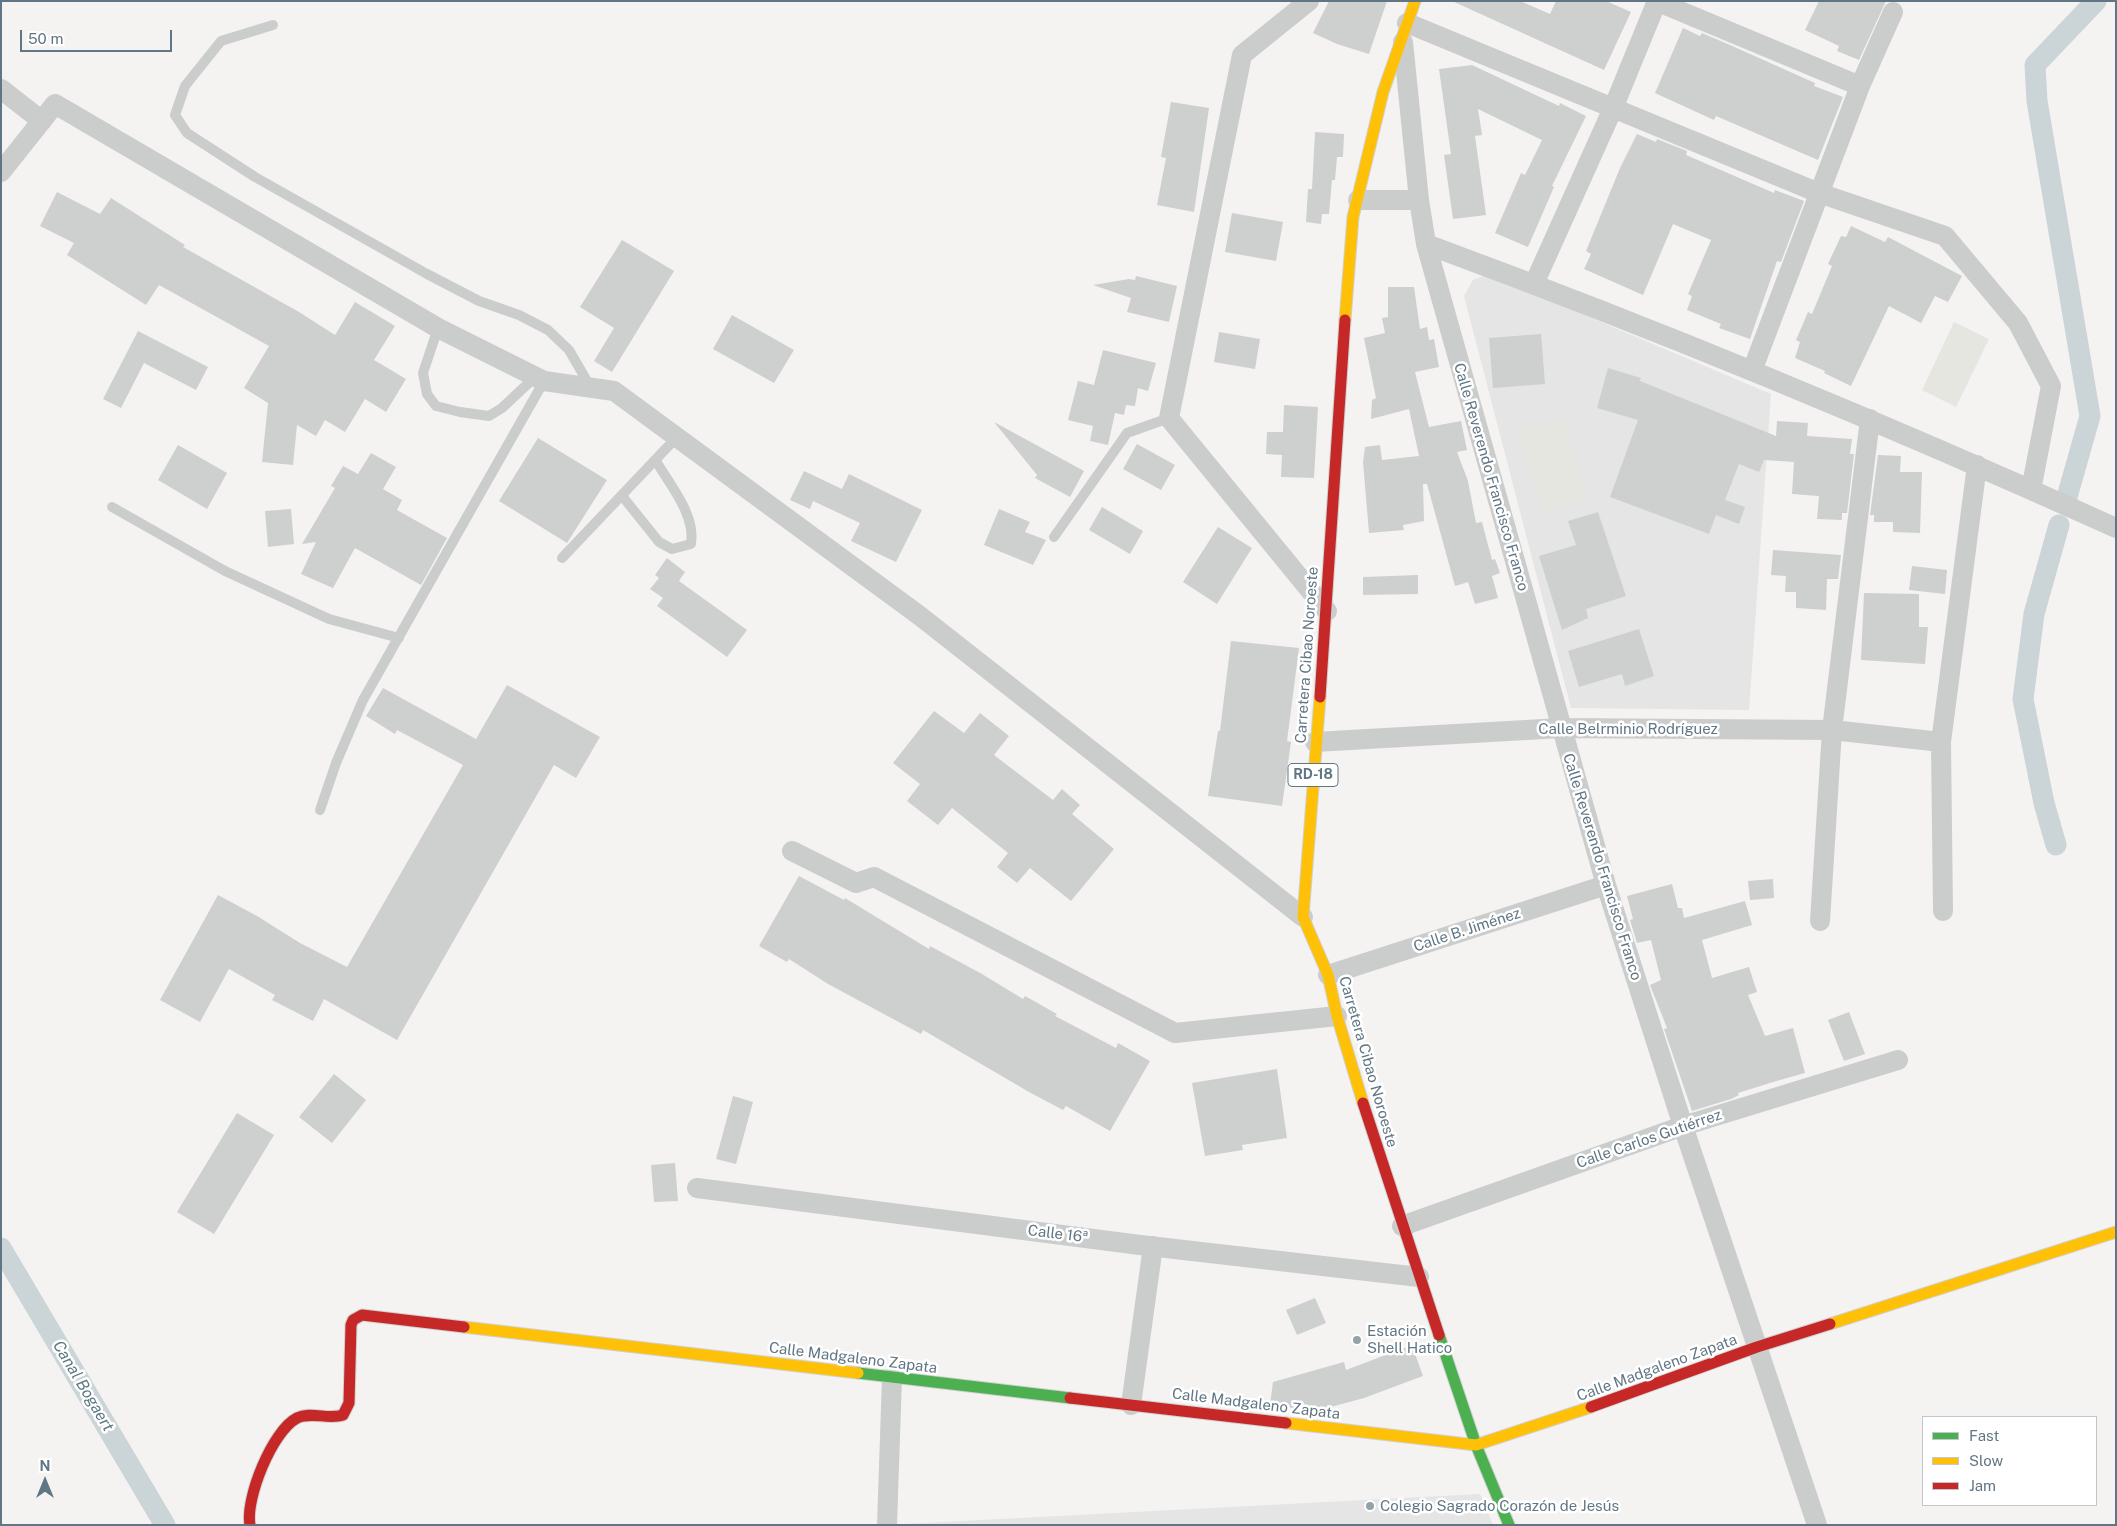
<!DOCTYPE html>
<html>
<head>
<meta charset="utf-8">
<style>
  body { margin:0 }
  #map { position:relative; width:2117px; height:1526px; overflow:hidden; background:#f4f3f1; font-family:"Public Sans",sans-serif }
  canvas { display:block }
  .frame { position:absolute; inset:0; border:2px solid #617684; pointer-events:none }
  .legend { position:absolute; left:1922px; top:1416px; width:175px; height:90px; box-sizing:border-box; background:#fff; border:1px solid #c0c8ce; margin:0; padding:6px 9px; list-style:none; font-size:15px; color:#617684 }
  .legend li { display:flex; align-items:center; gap:10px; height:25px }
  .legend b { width:25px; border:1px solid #c0c8ce }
  .north { position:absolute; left:20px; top:1456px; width:50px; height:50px; -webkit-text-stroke:4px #fff; paint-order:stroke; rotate:0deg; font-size:14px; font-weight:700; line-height:20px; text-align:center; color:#617684 }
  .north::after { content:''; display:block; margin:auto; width:18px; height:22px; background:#617684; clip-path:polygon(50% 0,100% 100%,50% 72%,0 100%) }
  .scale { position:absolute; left:20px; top:30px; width:152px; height:22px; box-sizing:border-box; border:2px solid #617684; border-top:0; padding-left:6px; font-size:15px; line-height:18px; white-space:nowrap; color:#617684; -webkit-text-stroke:4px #fff; paint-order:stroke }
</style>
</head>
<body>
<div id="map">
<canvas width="2117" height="1526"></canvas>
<div class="frame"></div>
<ul class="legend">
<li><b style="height:6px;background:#4caf50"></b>Fast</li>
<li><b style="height:6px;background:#ffc107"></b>Slow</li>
<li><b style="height:6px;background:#c62828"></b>Jam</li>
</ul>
<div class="north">N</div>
<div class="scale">50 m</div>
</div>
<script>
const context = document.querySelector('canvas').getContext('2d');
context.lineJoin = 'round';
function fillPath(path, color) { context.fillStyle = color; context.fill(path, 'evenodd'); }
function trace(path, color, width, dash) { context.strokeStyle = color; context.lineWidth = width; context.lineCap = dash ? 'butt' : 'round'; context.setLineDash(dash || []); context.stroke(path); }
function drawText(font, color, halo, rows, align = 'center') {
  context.font = font + ' "Public Sans",sans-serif'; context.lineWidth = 5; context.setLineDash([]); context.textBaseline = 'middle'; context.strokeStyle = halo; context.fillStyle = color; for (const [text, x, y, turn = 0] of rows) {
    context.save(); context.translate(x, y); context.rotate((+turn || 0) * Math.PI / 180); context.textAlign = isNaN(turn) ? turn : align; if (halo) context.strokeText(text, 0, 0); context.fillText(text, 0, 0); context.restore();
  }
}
fillPath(new Path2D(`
  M1488 274 1771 394 1749 710 1571 708 1464 296 1473 280Z
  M1480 1494 1493 1525 905 1524Z`), '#e4e5e4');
fillPath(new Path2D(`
  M1954 322 1989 339 1956 407 1922 390Z
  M1563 419 1586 501 1542 513 1519 431Z`), '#e4e6df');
trace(new Path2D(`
  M2067 497 2090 416 2037 101 2035 65 2096 1
  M2056 845 2044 803 2023 699 2034 614 2059 525
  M1 1248 165 1525`), '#cbd4d7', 21);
fillPath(new Path2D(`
  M1329 1H1387L1369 54 1337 44 1313 33Z
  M1452 1H1520L1550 14 1556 1H1606L1631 12 1604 70Z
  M1819 1H1886L1859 60 1837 51 1839 46 1805 30Z
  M1683 28 1700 36 1702 33 1730 45 1815 83 1814 86 1843 97 1818 160 1716 116 1714 120 1655 93Z
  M1472 65 1559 106 1560 103 1586 116 1552 186 1554 187 1528 247 1495 233 1521 173 1525 175 1542 140 1478 109 1482 135 1475 136 1486 215 1453 219 1444 155 1451 154 1439 69Z
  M1171 102 1209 108 1194 212 1157 205 1166 158 1161 157Z
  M1315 132 1344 134 1343 157H1337L1335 180H1332L1329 214H1322L1321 224 1306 222 1308 189H1312Z
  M1637 134 1656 142 1657 139 1687 151 1686 155 1774 193 1775 190 1804 201 1781 262 1777 261 1750 339 1719 328 1721 324 1687 310 1692 296 1688 294 1711 240 1673 224 1643 295 1584 269 1591 254 1586 251 1620 168Z
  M57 192 100 214 111 198 185 245 183 247 299 312 335 335 355 302 395 326 374 360 406 379 386 412 365 399 345 432 325 420 316 436 297 425 293 465 262 462 268 403 244 388 269 346 159 285 146 305 67 255 74 243 40 226Z
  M1232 213 1283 222 1276 261 1225 252Z
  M1851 226 1885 242 1888 237 1962 276 1948 302 1935 296 1921 323 1889 306 1851 386 1824 373 1825 371 1795 358 1800 342 1796 340 1808 312 1812 314 1832 266 1828 264 1841 236 1846 237Z
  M622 240 674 271 612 372 594 361 614 328 580 307Z
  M1136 276 1177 286 1169 322 1127 312 1131 298 1093 285 1129 279 1135 280Z
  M1388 287H1414L1420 329 1427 327 1429 340 1434 339 1439 367 1415 372 1429 427 1461 421 1467 450 1457 452 1468 481 1476 523 1482 522 1492 560 1495 559 1500 573 1492 576 1498 598 1475 604 1468 582 1455 586 1427 484H1423L1424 521 1403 525 1404 530 1369 533 1363 462 1365 447 1380 445 1382 460 1419 456 1409 409 1371 419 1372 400 1376 398 1364 338 1385 333 1382 318 1388 317Z
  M732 315 794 350 774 383 713 349Z
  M138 331 208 367 196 390 144 363 121 408 103 399Z
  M1219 332 1260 339 1255 369 1214 362Z
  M1541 334 1545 384 1493 388 1489 338Z
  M1103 350 1156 363 1148 391 1138 388 1135 406 1126 405 1124 415 1115 413 1108 445 1090 441 1093 426 1068 420 1078 381 1094 385Z
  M1608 368 1641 378 1640 381 1776 436 1777 421 1808 423 1807 436 1852 439 1850 454H1854L1847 513H1842V520L1817 519 1819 496 1792 494 1794 462 1764 460 1759 472 1739 464 1725 500 1745 507 1739 524 1716 515 1709 534 1610 497 1638 420 1597 408Z
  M1284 405 1318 407 1314 478 1281 477 1282 455 1266 454 1267 432H1283Z
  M994 422 1084 471 1070 497 1035 478 1037 475Z
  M538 438 607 480 567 543 499 501Z
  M1137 444 1175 465 1161 490 1123 469Z
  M178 445 227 473 207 509 158 480Z
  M371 453 396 467 383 489 402 500 397 510 447 538 421 585 355 548 333 588 301 574 316 542 302 544 335 488 331 486 343 466 358 474Z
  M1878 455 1901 456 1900 472H1922L1920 533 1893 532V522H1874V515H1870Z
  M804 471 842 489 849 474 922 510 896 562 851 541 860 523 813 501 810 509 790 500Z
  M1102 507 1143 531 1130 554 1089 530Z
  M291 509 294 544 268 547 265 511Z
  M999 509 1030 522 1025 532 1046 540 1033 565 984 545Z
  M1598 512 1626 596 1586 609 1588 618 1562 630 1539 556 1576 545 1568 521Z
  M1218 527 1252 548 1217 604 1183 582Z
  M1773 550 1841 555 1838 579H1827L1826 610 1796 608V592H1785L1786 576 1771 575Z
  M667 558 685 572 679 581 747 630 727 657 657 606 663 598 650 589 659 578 655 575Z
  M1912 566 1947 570 1945 594 1909 590Z
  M1418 575V594L1363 595V577Z
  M1864 593 1919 594V627H1928L1925 664 1861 660Z
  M1639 629 1654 676 1625 686 1622 674 1579 687 1568 651Z
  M1231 641 1299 648 1287 741 1291 742 1282 806 1208 796 1218 731H1220Z
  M507 685 600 737 576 778 554 765 397 1040 324 999 313 1021 272 1000 275 995 229 969 200 1022 160 1000 218 895 257 916 300 943 347 967 463 765 397 730 395 734 366 716 383 688 476 739Z
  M934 711 964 733 980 713 1009 736 994 755 1053 800 1062 789 1080 805 1072 814 1114 849 1071 901 1030 868 1017 883 997 867 1008 853 952 808 938 825 907 801 920 784 893 763Z
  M799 876 844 900 845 898 929 949 930 946 982 974 1023 999 1025 996 1057 1014 1055 1016 1116 1048 1118 1043 1150 1061 1110 1131 1066 1106 1063 1110 1029 1092 923 1030 921 1034 828 984 789 959 787 962 759 946Z
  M1773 879 1774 898 1750 900 1748 881Z
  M1672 884 1678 908H1682L1684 918 1745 901 1752 925 1702 940 1712 978 1749 967 1757 992 1748 995 1765 1036 1793 1028 1805 1073 1773 1082 1738 1093 1739 1095 1731 1099 1692 1111 1664 1029 1667 1028 1650 985 1661 980 1651 940 1637 943 1630 920 1633 919 1627 896Z
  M1849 1012 1865 1054 1844 1061 1828 1020Z
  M1277 1069 1287 1138 1242 1145 1243 1150 1205 1156 1192 1083Z
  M334 1074 366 1100 332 1143 299 1117Z
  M733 1096 753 1102 736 1164 716 1159Z
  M237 1113 274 1135 214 1234 177 1212Z
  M675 1163 678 1201 654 1202 651 1165Z
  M1315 1298 1326 1323 1297 1335 1286 1310Z
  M1412 1345 1423 1376 1364 1398 1316 1411 1270 1405 1273 1382 1344 1362 1346 1370Z`), '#cecfcf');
const fast = new Path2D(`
  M1439 1335 1476 1445 1509 1525
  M858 1373 1070 1398`);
const slow = new Path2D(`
  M1345 320 1353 217 1383 92 1415 1
  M1320 697 1303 917 1328 975 1337 1016 1363 1103
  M1830 1324 2116 1232
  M464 1327 858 1373
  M1286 1423 1476 1445 1591 1407`);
const jam = new Path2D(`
  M1320 697 1345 320
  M1363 1103 1439 1335
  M1070 1398 1286 1423
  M1591 1407 1757 1347 1830 1324
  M250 1525C245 1499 272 1431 297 1418 311 1411 328 1420 343 1415L349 1403 351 1325 353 1320 362 1315 464 1327`);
trace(fast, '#d0d1d1', 13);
trace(slow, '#d0d1d1', 13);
trace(jam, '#d0d1d1', 13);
trace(new Path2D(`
  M273 25 221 41 185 86 175 115 187 133 255 177 427 274 479 301 519 315 548 330 569 350 591 388
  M438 328 423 373 427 394 436 406 460 412 489 416 502 408 535 377
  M623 497 659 542 672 549 691 544C696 515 670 485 656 461
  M112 507 225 571 329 619 399 638
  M1054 537 1127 433 1169 418
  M562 558 677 437
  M320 810 336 763 363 700 544 381`), '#cbcccc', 10);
trace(new Path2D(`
  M1309 1 1242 55 1169 418 1327 611
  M1656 1 1860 86
  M1407 23 1819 193 1945 236 2018 323 2051 386 2031 490
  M1403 42 1419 200 1426 244 1606 885 1683 1126 1817 1525
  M1 89 42 121
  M1 172 55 104 438 328 544 381 614 391 920 616 1303 917
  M1358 200H1419
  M1426 244C1659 330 1889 425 2116 528
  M1534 284 1614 106 1657 1
  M1752 371 1860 86 1893 12
  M1315 742 1561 728 1832 730 1941 742
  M792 851 856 883 874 877 1175 1033 1337 1016
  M1943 911 1941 742 1977 465
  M1820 921 1832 730 1870 419
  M1328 975 1606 885
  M697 1188 1140 1245 1419 1277
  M1402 1226 1683 1126 1898 1060
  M1131 1405 1153 1246
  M887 1525 892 1378`), '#cbcccc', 20);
trace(fast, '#4caf50', 11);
trace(slow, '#ffc107', 11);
trace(jam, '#c62828', 11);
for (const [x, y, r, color] of [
  [1357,1340,5,"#94a2aa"],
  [1370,1506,5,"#94a2aa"]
]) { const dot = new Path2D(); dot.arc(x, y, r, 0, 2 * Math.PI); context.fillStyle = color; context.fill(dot); trace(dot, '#fff', 2); }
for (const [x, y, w] of [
  [1313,775,50]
]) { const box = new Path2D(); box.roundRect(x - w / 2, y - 11.5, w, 23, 4); context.fillStyle = '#fff'; context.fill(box); trace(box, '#617684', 1); }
drawText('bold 14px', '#617684', null, [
  ["RD-18",1313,775]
]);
drawText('15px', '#617684', '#fff', [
  ["Calle Reverendo Francisco Franco",1491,477,74],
  ["Carretera Cibao Noroeste",1307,655,-86],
  ["Calle Belrminio Rodríguez",1628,729],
  ["Calle Reverendo Francisco Franco",1602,867,73],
  ["Calle B. Jiménez",1467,930,-18],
  ["Carretera Cibao Noroeste",1368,1062,74],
  ["Calle Carlos Gutiérrez",1649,1139,-19],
  ["Calle 16ª",1058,1234,7],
  ["Calle Madgaleno Zapata",853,1358,7],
  ["Calle Madgaleno Zapata",1657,1368,-20],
  ["Calle Madgaleno Zapata",1256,1404,7]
]);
drawText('15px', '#617684', '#fff', [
  ["Estación",1367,1331],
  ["Shell Hatico",1367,1348],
  ["Colegio Sagrado Corazón de Jesús",1380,1506]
], 'left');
drawText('italic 16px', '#5c7981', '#fff', [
  ["Canal Bogaert",83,1386,59]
]);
</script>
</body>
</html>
